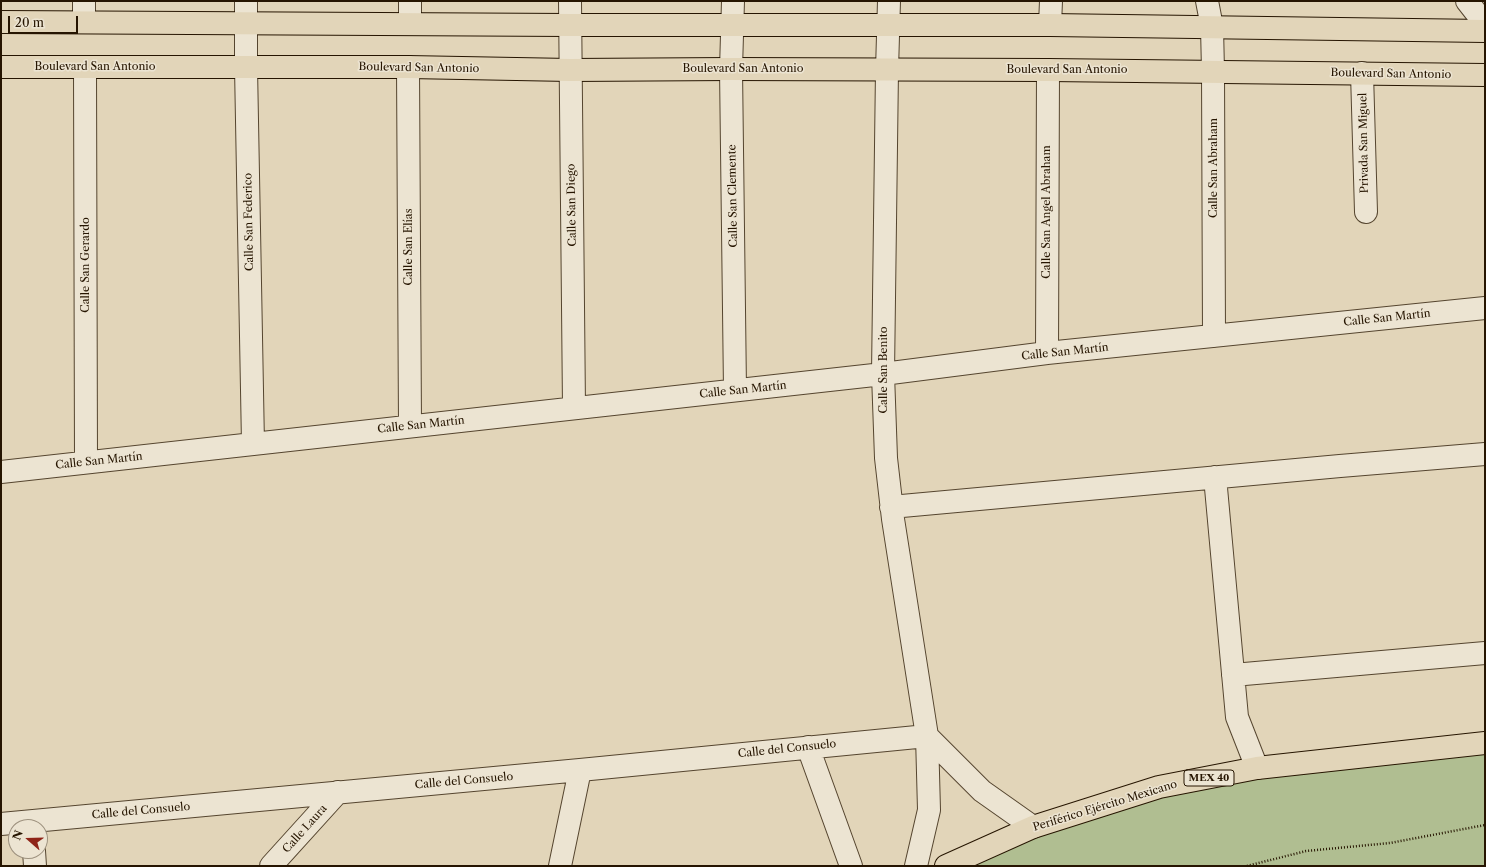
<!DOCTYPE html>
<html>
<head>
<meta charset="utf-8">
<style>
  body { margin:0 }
  #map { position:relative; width:1486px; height:867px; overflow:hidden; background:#e2d5b9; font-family:"Libre Caslon Text",serif }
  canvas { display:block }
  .frame { position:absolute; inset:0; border:2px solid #261501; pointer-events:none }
  .north { position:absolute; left:8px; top:819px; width:40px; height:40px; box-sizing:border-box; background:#ece4d2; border:1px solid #9d917e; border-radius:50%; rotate:290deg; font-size:11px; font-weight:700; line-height:16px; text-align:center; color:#261501 }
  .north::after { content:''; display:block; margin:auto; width:14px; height:18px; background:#8f2418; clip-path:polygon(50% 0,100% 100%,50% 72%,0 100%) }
  .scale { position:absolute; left:8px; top:16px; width:70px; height:18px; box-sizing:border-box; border:2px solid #261501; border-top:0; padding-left:5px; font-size:12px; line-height:14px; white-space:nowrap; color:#261501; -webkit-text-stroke:3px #ece4d2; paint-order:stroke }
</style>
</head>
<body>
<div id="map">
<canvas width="1486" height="867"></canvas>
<div class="frame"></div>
<div class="north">N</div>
<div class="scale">20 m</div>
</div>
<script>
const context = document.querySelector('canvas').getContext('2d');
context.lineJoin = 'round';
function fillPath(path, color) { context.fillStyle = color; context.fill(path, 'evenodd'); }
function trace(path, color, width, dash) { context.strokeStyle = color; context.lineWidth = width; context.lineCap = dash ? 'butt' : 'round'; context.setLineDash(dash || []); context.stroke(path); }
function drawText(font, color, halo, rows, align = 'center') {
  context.font = font + ' "Libre Caslon Text",serif'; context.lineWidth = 3; context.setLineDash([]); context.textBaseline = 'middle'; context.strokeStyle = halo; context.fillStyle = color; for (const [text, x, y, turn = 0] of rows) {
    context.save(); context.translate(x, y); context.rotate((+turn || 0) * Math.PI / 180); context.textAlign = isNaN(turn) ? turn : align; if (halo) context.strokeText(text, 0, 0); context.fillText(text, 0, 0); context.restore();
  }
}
fillPath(new Path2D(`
  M1485 751V866H965L984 856 1117 805 1282 771Z`), '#b0be91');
const minor = new Path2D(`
  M246 1V67L253 444
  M570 1 574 408
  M733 1 731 69 735 390
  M889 1 887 70 883 374 886 458 893 519 927 736 929 810 916 866
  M1207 1 1212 27 1213 71 1214 336
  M1467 1 1485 24
  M84 22V1
  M410 23V1
  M1050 25 1051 1
  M408 67 410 426
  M85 68 86 462
  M1362 73 1366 212
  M1047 353 1048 70
  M1 472 883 374 1047 353 1485 308
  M1215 477 1237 717 1257 768
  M891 507 1340 466 1485 454
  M1233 675 1485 653
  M927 736 982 791 1033 827
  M808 747 851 866
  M1 824 580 770 927 736
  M34 851 35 866
  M271 866 338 792
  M560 866 580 770`);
const major = new Path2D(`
  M1 22 570 25H1050L1485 31
  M1 67H408L570 70 731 69 1048 70 1485 75`);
const highway = new Path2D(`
  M946 866 1033 827 1159 787 1257 768 1485 743`);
trace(minor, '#55452f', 24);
trace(major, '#261501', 24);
trace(highway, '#261501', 24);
trace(new Path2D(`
  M1247 866 1306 851 1390 843 1485 825`), '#261501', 2.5, [1, 2]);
trace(minor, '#ece4d2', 22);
trace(major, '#e2d5b9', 22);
trace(highway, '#e2d5b9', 22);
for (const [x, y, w] of [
  [1209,778,50]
]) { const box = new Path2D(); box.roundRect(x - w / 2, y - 8, w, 16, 3); context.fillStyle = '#ece4d2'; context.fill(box); trace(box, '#261501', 1); }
drawText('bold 10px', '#261501', null, [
  ["MEX 40",1209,778]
]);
drawText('11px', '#261501', '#ece4d2', [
  ["Boulevard San Antonio",95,67],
  ["Boulevard San Antonio",419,68,1],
  ["Boulevard San Antonio",743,69],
  ["Boulevard San Antonio",1067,70],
  ["Boulevard San Antonio",1391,74,1],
  ["Privada San Miguel",1364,143,-91],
  ["Calle San Abraham",1214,168,-90],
  ["Calle San Clemente",733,196,-91],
  ["Calle San Diego",572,205,-91],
  ["Calle San Angel Abraham",1047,212,-90],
  ["Calle San Federico",249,222,-91],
  ["Calle San Elías",409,247,-90],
  ["Calle San Gerardo",86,265,-90],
  ["Calle San Martín",1387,318,-6],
  ["Calle San Martín",1065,352,-6],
  ["Calle San Benito",884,370,-90],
  ["Calle San Martín",743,390,-6],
  ["Calle San Martín",421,425,-6],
  ["Calle San Martín",99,461,-6],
  ["Calle del Consuelo",787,749,-6],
  ["Calle del Consuelo",464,781,-5],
  ["Periférico Ejército Mexicano",1105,806,-17],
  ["Calle del Consuelo",141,811,-5],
  ["Calle Laura",305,829,-48]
]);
</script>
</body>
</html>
